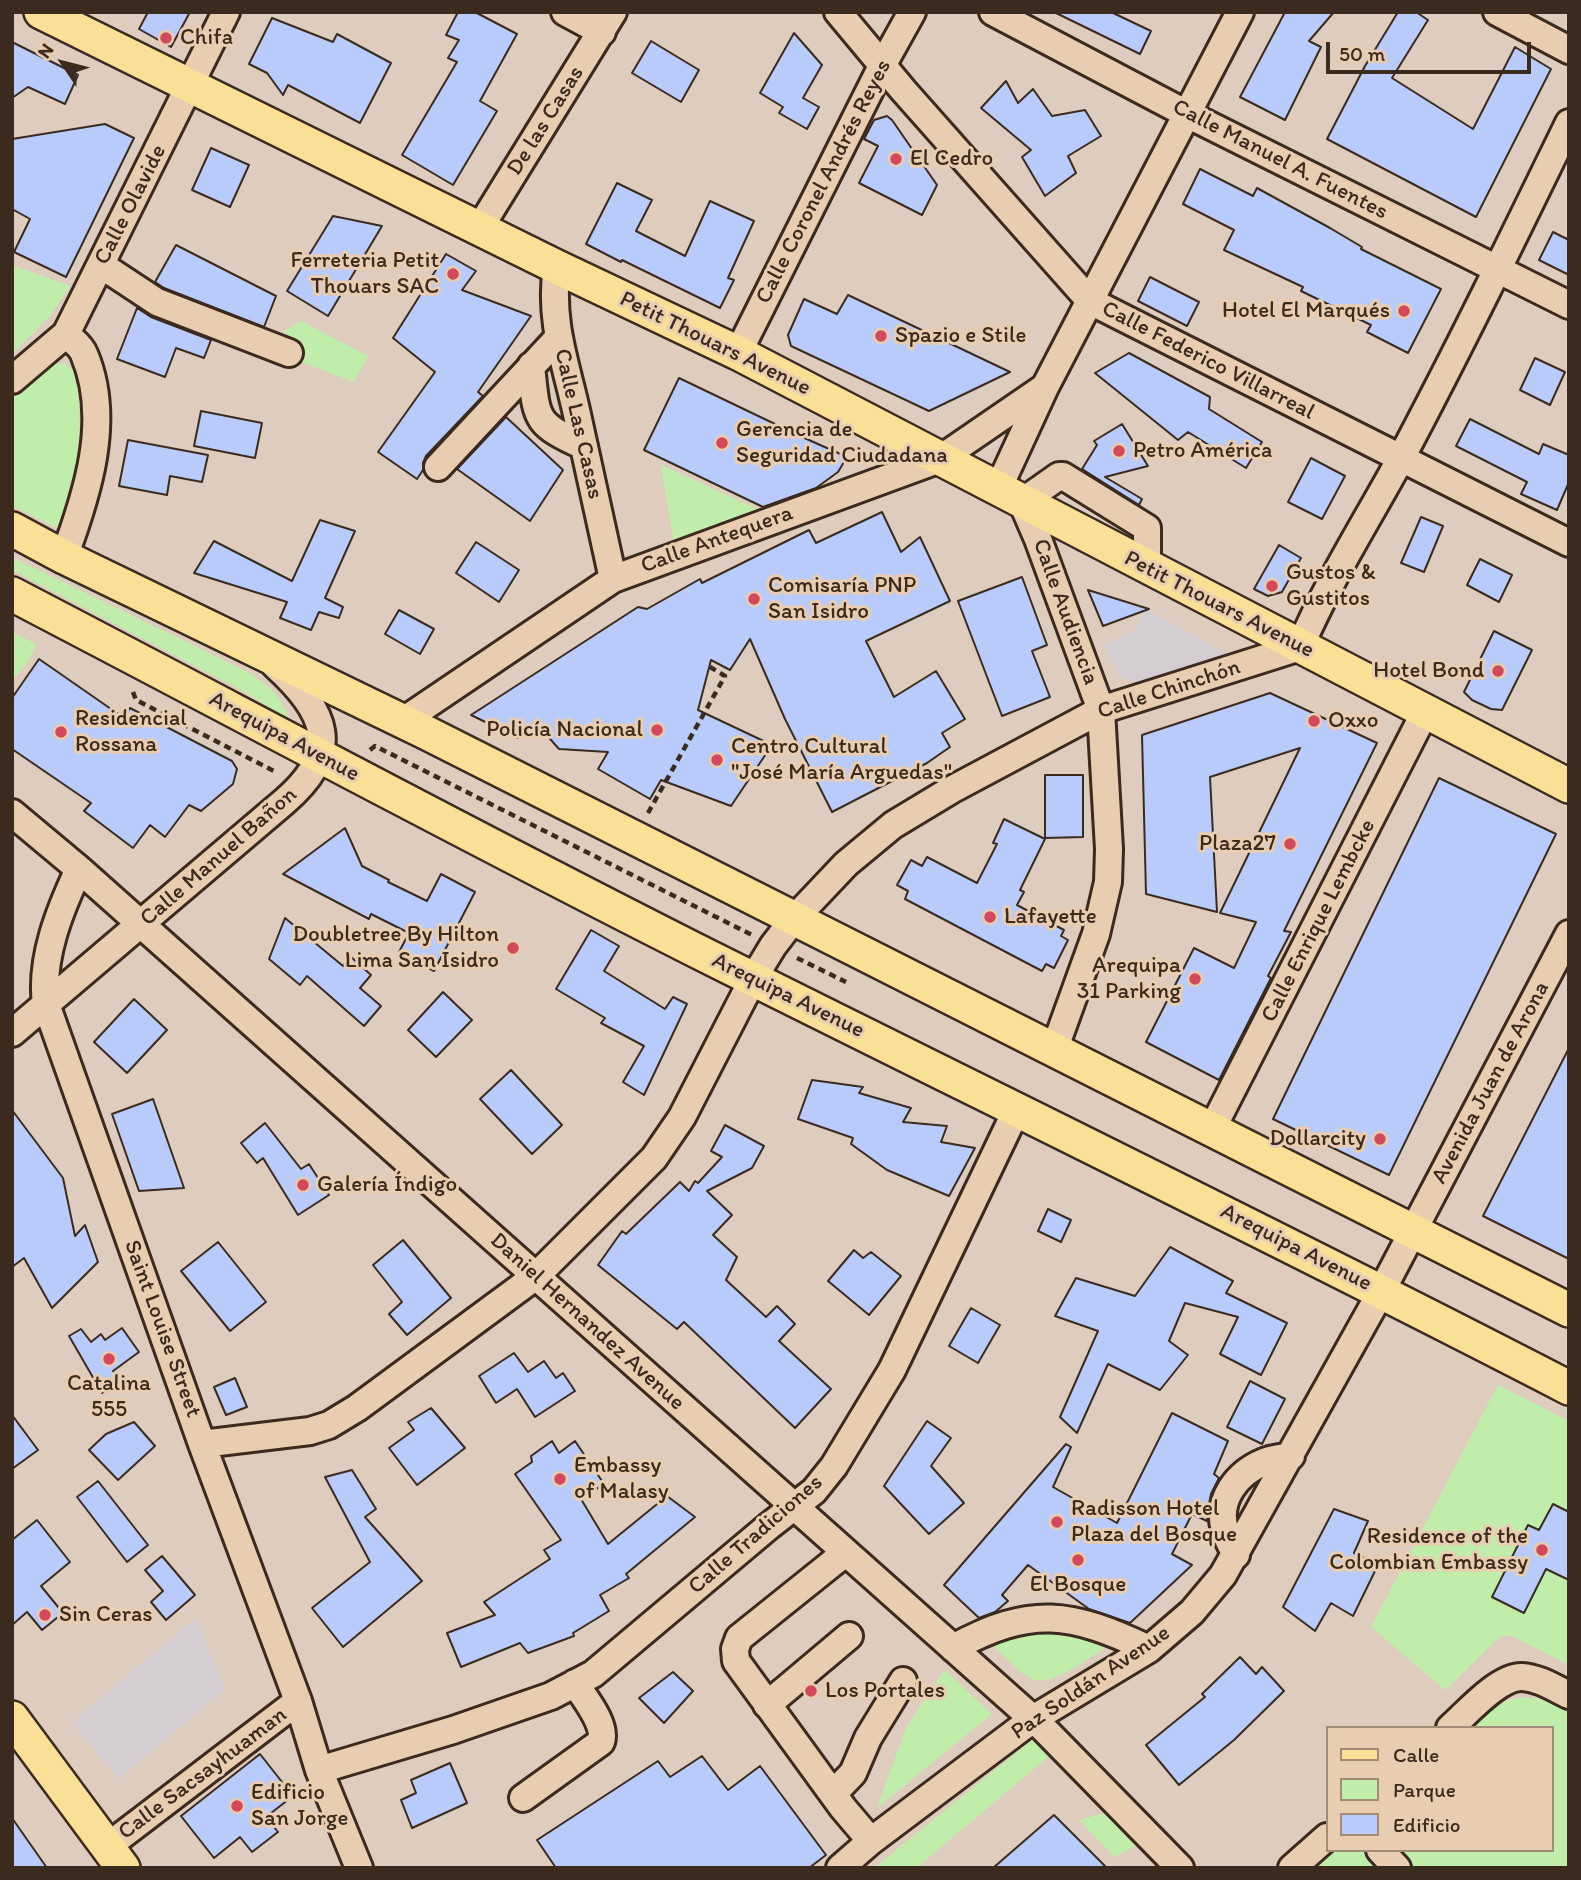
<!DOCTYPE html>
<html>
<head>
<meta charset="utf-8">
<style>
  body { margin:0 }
  #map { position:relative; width:1581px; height:1880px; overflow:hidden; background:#decdbf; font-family:Itim,sans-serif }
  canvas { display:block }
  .frame { position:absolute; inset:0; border:14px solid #3b2a1e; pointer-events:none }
  .legend { position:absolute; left:1326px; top:1726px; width:228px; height:126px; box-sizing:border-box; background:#e8cdb0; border:2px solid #a38c76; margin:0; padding:9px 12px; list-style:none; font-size:21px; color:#3b2a1e }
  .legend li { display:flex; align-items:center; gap:14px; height:35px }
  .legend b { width:35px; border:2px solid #a38c76 }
  .north { position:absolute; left:28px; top:28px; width:70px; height:70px; -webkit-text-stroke:5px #e8cdb0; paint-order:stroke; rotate:305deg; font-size:19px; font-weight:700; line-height:28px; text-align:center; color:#3b2a1e }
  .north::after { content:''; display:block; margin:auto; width:24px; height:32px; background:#3b2a1e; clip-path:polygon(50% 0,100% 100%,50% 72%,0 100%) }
  .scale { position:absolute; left:1326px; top:42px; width:205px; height:32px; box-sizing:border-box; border:4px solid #3b2a1e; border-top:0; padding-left:9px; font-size:21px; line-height:24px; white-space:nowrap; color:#3b2a1e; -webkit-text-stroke:5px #e8cdb0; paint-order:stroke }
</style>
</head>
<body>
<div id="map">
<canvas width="1581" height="1880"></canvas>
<div class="frame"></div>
<ul class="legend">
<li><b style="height:9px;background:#fadf96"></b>Calle</li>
<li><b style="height:19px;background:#c1edaa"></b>Parque</li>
<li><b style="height:19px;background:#b8cbfa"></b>Edificio</li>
</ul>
<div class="north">N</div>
<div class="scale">50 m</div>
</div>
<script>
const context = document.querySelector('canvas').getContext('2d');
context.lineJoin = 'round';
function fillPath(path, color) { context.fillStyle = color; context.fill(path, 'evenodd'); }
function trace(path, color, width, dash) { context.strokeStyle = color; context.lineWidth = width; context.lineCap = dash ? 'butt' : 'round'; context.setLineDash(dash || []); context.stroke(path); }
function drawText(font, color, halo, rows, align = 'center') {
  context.font = font + ' Itim,sans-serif'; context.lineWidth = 6; context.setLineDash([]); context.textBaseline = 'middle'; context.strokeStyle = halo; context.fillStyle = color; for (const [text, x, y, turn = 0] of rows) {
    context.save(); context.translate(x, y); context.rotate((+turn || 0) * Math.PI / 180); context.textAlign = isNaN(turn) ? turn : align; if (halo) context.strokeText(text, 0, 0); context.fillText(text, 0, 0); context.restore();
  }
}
fillPath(new Path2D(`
  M1146 609 1228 655 1136 682 1119 676 1104 645 1134 631Z
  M196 1618 225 1689 119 1779 72 1723Z`), '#d3ccd1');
fillPath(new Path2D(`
  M12 265 70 286 50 316 12 354Z
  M301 321 368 356 354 382 293 359 303 342 283 332Z
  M56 364H65L72 369C88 414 74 476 67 522L57 528 12 506V398L47 367Z
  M661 465 766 513 674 545Z
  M12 557 246 671C268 686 281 693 289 720L243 691 12 570Z
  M12 632 36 644 27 663 12 681Z
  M1498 1385 1569 1421V1665L1512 1636H1501L1445 1690 1371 1627Z
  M1056 1631 1077 1632 1106 1643 1105 1648C1089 1658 1050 1688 1032 1679 1017 1672 1003 1654 991 1643Z
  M946 1671 992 1714 877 1808 906 1728 942 1673Z
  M1523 1697 1544 1699 1569 1712V1868H1279L1327 1850H1551V1728H1468L1505 1701Z
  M1038 1735 1053 1753 916 1868H874Z
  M1105 1813 1135 1846 1114 1857 1079 1820Z`), '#c1edaa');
const building = new Path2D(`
  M148 12H190L171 47 139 29Z
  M458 12H475L517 34 480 101 497 111 453 185 402 155 457 62 448 58 459 40 446 35Z
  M1054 12H1111L1151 31 1140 54Z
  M1285 12H1334L1309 41 1321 47 1285 120 1240 97Z
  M1398 12H1416L1428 20 1392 78 1473 129 1515 47 1551 69 1476 217 1327 139 1365 66Z
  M272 18 333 42 337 34 391 63 360 123 288 85 283 95 267 73 249 64Z
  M794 33 822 65 803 98 819 107 807 129 779 113 783 107 760 93Z
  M651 41 699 70 681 102 632 73Z
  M12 42 78 75 65 104 28 87 12 98Z
  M1006 81 1018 103 1033 89 1052 116 1085 110 1101 136 1068 156 1076 173 1045 196 1022 157 1031 150 981 108Z
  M887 116 892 120 937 185 922 215 859 183 878 146 864 139 874 120Z
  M105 124 134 138 66 277 14 252 30 219 12 209V139Z
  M211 148 249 165 230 207 192 190Z
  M1200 169 1253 196 1257 188 1330 228 1362 247 1361 249 1441 289 1408 353 1367 332 1371 325 1301 291 1303 287 1224 250 1234 230 1183 204Z
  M617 183 652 200 636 231 685 256 710 201 754 221 728 278 734 280 720 308 622 260 621 262 586 244Z
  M333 216 382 226 328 316 287 291Z
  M1553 232 1569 240V275L1539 260Z
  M176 245 276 296 264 327 164 288 155 282Z
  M446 254 476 271 462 290 531 316 478 392 483 396 426 456 423 463V470L417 479 378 452 435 372 393 338Z
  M1150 277 1199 302 1187 326 1138 301Z
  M848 295 1010 372 929 411 791 346 788 335 804 299 837 314Z
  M137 308 151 317 211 340 204 358 176 348 165 377 117 359Z
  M1129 353 1210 397 1209 409 1262 442 1246 468 1188 432 1178 440 1095 373Z
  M1535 358 1565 372 1550 405 1520 390Z
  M679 378 800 436 847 457 838 472 816 488 763 507 644 450Z
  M201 411 262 423 255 458 194 446Z
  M506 417 563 470 530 521 457 469Z
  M1470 419 1539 454 1543 444 1569 455V482L1557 510 1521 494 1527 482 1456 446Z
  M1122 424 1148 466 1105 477 1142 499 1139 505 1082 469 1097 445 1094 441Z
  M128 440 208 455 202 482 170 476 167 495 119 486Z
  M1311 458 1345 476 1322 519 1288 502Z
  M882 512 901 552 920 537 950 601 866 641 894 697 936 671 965 719 942 733 950 747 927 763 832 812 785 719 750 639 730 670 711 660 698 710 772 745 731 806 661 780 650 799 598 769 608 752 559 749 535 722 518 738 471 715 638 607 647 609 700 579 702 583 809 530 816 543Z
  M1421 517 1443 526 1424 572 1401 563Z
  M320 520 355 531 325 598 343 607 339 618 319 612 311 630 280 618 287 602 194 573 214 541 292 581Z
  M476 542 519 570 499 602 456 573Z
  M1279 545 1301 558 1282 592 1268 596 1254 589Z
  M1480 559 1512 575 1499 602 1467 585Z
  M1022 577 1047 645 1032 651 1050 697 1002 716 958 601Z
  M1088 590 1149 609 1103 626Z
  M399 610 434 629 420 654 385 634Z
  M1494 631 1532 650 1502 710 1491 709 1472 700 1464 692Z
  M39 659 124 718 130 708 232 761 237 769 233 784 201 811 189 805 165 837 150 825 133 848 84 811 91 803 12 749V698Z
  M1270 693 1377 743 1284 931 1291 932 1268 976 1271 978 1219 1080 1146 1042 1194 948 1234 968 1256 922 1220 913 1300 748 1210 777 1217 912 1146 894 1142 735Z
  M1045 775H1083V837L1045 838Z
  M1439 778 1556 834 1389 1175 1273 1119Z
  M1004 819 1045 839 1020 890 1024 892 1017 905 1064 930 1061 936 1068 940 1054 968 1046 964 1042 971 905 899 908 891 897 885 911 860 922 866 927 857 977 883 997 844 993 843Z
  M345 828 362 866 389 880 388 882 427 901 441 874 475 892 434 971 399 952 409 933 371 914 369 919 283 874Z
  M285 918 343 966 351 957 371 975 360 988 381 1006 364 1026 307 976 300 985 269 959Z
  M591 930 619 946 604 971 665 1009 673 997 687 1004 644 1095 623 1082 644 1046 601 1023 605 1018 556 989Z
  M443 992 472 1020 436 1057 408 1030Z
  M134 999 167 1030 127 1073 94 1042Z
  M1569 1048V1259L1483 1216Z
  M511 1070 562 1125 532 1154 480 1099Z
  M812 1080 863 1087 859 1093 911 1108 903 1122 947 1126 941 1142 975 1148 949 1196 887 1170 851 1144 853 1138 798 1119Z
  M153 1099 184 1188 139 1191 112 1114Z
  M12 1110 63 1178 75 1236 85 1225 98 1262 52 1308 24 1258 12 1267Z
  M265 1123 301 1169 309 1164 329 1195 298 1215 263 1158 257 1163 241 1143Z
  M725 1125 764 1146 752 1168 707 1191 732 1215 713 1235 737 1257 726 1280 766 1317 777 1306 795 1324 779 1341 831 1389 795 1428 684 1322 677 1329 598 1265 622 1231 626 1234 680 1182 689 1191 695 1181 698 1183 722 1157 711 1151Z
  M1048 1209 1071 1220 1061 1242 1038 1231Z
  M403 1240 451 1298 407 1335 389 1314 402 1302 373 1265Z
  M218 1242 266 1302 230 1331 181 1271Z
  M1170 1247 1233 1281 1226 1293 1287 1323 1261 1375 1220 1354 1238 1317 1185 1303 1169 1341 1188 1355 1160 1390 1108 1364 1077 1433 1060 1417 1098 1331 1055 1316 1076 1278 1135 1296Z
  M854 1250 863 1258 871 1252 901 1276 869 1315 828 1281Z
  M971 1308 1000 1325 978 1363 949 1346Z
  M122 1328 139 1352 113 1371 120 1380 102 1393 69 1336 81 1329 91 1342 101 1334 105 1340Z
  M514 1353 528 1372 544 1361 556 1378 563 1373 575 1391 535 1417 517 1389 496 1403 479 1376Z
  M235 1378 247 1407 226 1415 214 1387Z
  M1250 1381 1285 1399 1262 1444 1227 1427Z
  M431 1408 465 1448 417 1485 389 1448 414 1430 408 1422Z
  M1172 1413 1228 1441 1214 1474 1219 1478 1211 1494 1207 1521 1192 1514 1172 1554 1192 1565 1130 1623 1089 1609 1028 1565 1002 1595 1008 1601 995 1612 979 1618 944 1585 1066 1444 1071 1447 1053 1487 1117 1523Z
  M12 1415 38 1450 12 1469Z
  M927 1421 951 1438 931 1466 964 1503 929 1534 884 1486Z
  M134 1422 155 1446 118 1480 89 1450 106 1434Z
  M552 1441 559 1453 575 1441 604 1484 581 1499 608 1544 667 1496 695 1517 626 1574 629 1578 600 1595 609 1611 573 1633 574 1636 528 1653 520 1643 461 1667 447 1633 495 1615 484 1602 550 1559 544 1550 561 1540 515 1474 532 1462 531 1456Z
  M352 1470 376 1509 365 1517 422 1581 343 1647 312 1608 370 1562 325 1477Z
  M98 1481 148 1545 127 1562 77 1497Z
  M1553 1504 1569 1512V1580L1546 1569 1524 1613 1492 1597 1528 1525 1539 1530Z
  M1334 1509 1368 1521 1354 1553 1378 1565 1353 1616 1331 1603 1315 1631 1283 1607Z
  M37 1520 70 1562 41 1586 63 1613 42 1630 27 1612 12 1625V1540Z
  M162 1556 195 1595 166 1620 151 1602 163 1591 145 1570Z
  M1240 1657 1256 1674 1262 1667 1284 1691 1234 1740 1179 1785 1146 1745 1205 1697 1202 1694Z
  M673 1672 693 1691 664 1723 639 1698Z
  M260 1754 293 1796 266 1817 278 1832 252 1852 240 1837 214 1858 181 1816Z
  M702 1756 728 1790 760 1766 826 1855 809 1868H556L537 1840 658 1761 670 1777Z
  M450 1763 467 1803 412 1828 401 1800 416 1793 411 1780Z
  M1054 1815 1107 1868H993Z
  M12 1818 47 1868H12Z`);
fillPath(building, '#b8cbfa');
trace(building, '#3b2a1e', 2);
const minor = new Path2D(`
  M565 12 602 32
  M838 12 903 90 1090 301 1569 543
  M993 12 1187 114 1569 305
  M1497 12 1569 50
  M479 229 613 12
  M101 265 157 302 289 353
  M557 267C549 319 565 361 576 410 588 467 601 523 613 579
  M738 353 882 66 912 12
  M531 366C537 419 533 423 584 446
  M12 380 66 334 226 12
  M438 467 558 338
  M998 489 1045 387 1240 12
  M64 557C87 495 112 419 84 354 81 346 72 340 66 334
  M403 721 613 579 940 459 1045 387
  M12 813 79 869 1042 1727 1180 1868
  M79 869C60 910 40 958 46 1004L202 1444 298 1701 319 1770 359 1868
  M12 1033 285 801C343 751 327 712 275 665
  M1054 1050 1096 934 1108 882 1109 849 1101 710 1038 539 1022 502 1059 476H1063L1147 528V568
  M1212 1129 1425 712
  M202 1444 310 1431 329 1425 357 1408 536 1276 654 1158 682 1117 753 979 773 946 793 920 846 864 893 825 951 790 1101 710 1300 647C1328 582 1366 522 1400 460 1459 349 1514 236 1569 123
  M845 1553 739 1638 735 1649 736 1661 843 1808 871 1841
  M1236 1555C1232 1547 1227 1539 1225 1530 1216 1500 1237 1473 1264 1462 1272 1458 1282 1458 1291 1456
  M953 1648C1032 1605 1070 1612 1149 1649
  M767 1705 849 1636
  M1450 1728C1467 1713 1499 1676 1522 1677 1539 1678 1554 1688 1569 1695
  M319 1770 453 1730 551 1696 593 1674 769 1526 814 1491 834 1466 892 1370 1017 1109
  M834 1793 853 1773 868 1738 903 1681
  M523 1798 601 1742C607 1724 584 1698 575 1683
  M108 1846 298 1701
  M1380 1850 1397 1868
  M840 1868 871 1841 1033 1719 1149 1649 1192 1612 1223 1575 1381 1292 1569 934
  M1292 1868 1327 1837`);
const major = new Path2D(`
  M41 12 557 267 738 353 1569 786
  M12 529 64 557 427 733 1569 1310
  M12 594C246 716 478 841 713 959 999 1102 1285 1241 1569 1388
  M12 1718 123 1868`);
trace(minor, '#3b2a1e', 32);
trace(major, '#3b2a1e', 38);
trace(new Path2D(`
  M133 692 136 700 276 772
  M370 750 375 746 752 935
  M648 813 725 676 710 667
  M797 958 846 982`), '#3b2a1e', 4.5, [7, 5]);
trace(minor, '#e8cdb0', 26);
trace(major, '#fadf96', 33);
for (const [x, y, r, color] of [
  [166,38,7,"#d1495b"],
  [896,159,7,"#d1495b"],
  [453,274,7,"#d1495b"],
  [1404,311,7,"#d1495b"],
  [881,336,7,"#d1495b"],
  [722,443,7,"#d1495b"],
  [1119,451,7,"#d1495b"],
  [1272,586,7,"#d1495b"],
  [754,599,7,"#d1495b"],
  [1498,671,7,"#d1495b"],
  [1314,721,7,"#d1495b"],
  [657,730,7,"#d1495b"],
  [61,732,7,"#d1495b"],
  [717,760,7,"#d1495b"],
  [1290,844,7,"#d1495b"],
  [990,917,7,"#d1495b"],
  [513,948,7,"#d1495b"],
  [1195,979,7,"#d1495b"],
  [1380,1139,7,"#d1495b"],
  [303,1185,7,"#d1495b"],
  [109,1359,7,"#d1495b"],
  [560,1479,7,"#d1495b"],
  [1057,1522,7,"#d1495b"],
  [1542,1550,7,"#d1495b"],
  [1078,1560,7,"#d1495b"],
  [45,1615,7,"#d1495b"],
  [811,1691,7,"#d1495b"],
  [237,1806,7,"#d1495b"]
]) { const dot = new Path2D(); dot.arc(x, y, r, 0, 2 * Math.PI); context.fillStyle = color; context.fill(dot); trace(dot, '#e8cdb0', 2.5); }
drawText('23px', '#3b2a1e', '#e8cdb0', [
  ["Chifa",180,38],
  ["El Cedro",910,159],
  ["Ferreteria Petit",439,261,"right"],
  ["Thouars SAC",439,287,"right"],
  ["Hotel El Marqués",1390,311,"right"],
  ["Spazio e Stile",895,336],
  ["Gerencia de",736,430],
  ["Seguridad Ciudadana",736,456],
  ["Petro América",1133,451],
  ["Gustos &",1286,573],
  ["Gustitos",1286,599],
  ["Comisaría PNP",768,586],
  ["San Isidro",768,612],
  ["Hotel Bond",1484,671,"right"],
  ["Residencial",75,719],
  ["Rossana",75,745],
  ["Oxxo",1328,721],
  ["Policía Nacional",643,730,"right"],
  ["Centro Cultural",731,747],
  ["\"José María Arguedas\"",731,773],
  ["Plaza27",1276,844,"right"],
  ["Lafayette",1004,917],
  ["Doubletree By Hilton",499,935,"right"],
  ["Lima San Isidro",499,961,"right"],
  ["Arequipa",1181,966,"right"],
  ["31 Parking",1181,992,"right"],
  ["Dollarcity",1366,1139,"right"],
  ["Galería Índigo",317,1185],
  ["Catalina",109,1384,"center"],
  ["555",109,1410,"center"],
  ["Embassy",574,1466],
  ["of Malasy",574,1492],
  ["Radisson Hotel",1071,1509],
  ["Plaza del Bosque",1071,1535],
  ["Residence of the",1528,1537,"right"],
  ["Colombian Embassy",1528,1563,"right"],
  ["El Bosque",1078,1585,"center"],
  ["Sin Ceras",59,1615],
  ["Los Portales",825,1691],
  ["Edificio",251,1793],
  ["San Jorge",251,1819]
], 'left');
drawText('23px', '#3b2a1e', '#e8cdb0', [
  ["De las Casas",546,121,-58],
  ["Calle Manuel A. Fuentes",1280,160,27],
  ["Calle Coronel Andrés Reyes",824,182,-63],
  ["Calle Olavide",131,205,-63],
  ["Petit Thouars Avenue",715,344,26],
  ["Calle Federico Villarreal",1208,361,27],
  ["Calle Las Casas",578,424,77],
  ["Calle Antequera",717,540,-20],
  ["Petit Thouars Avenue",1219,605,27],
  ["Calle Audiencia",1065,612,70],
  ["Calle Chinchón",1169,690,-18],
  ["Arequipa Avenue",284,737,28],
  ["Calle Manuel Bañon",219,857,-41],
  ["Calle Enrique Lembcke",1319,921,-63],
  ["Arequipa Avenue",788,996,26],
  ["Avenida Juan de Arona",1491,1083,-62],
  ["Arequipa Avenue",1296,1248,27],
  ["Daniel Hernandez Avenue",587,1322,42],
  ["Saint Louise Street",162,1329,70],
  ["Calle Tradiciones",756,1535,-41],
  ["Paz Soldán Avenue",1091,1683,-34],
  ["Calle Sacsayhuaman",203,1774,-37]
]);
</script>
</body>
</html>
